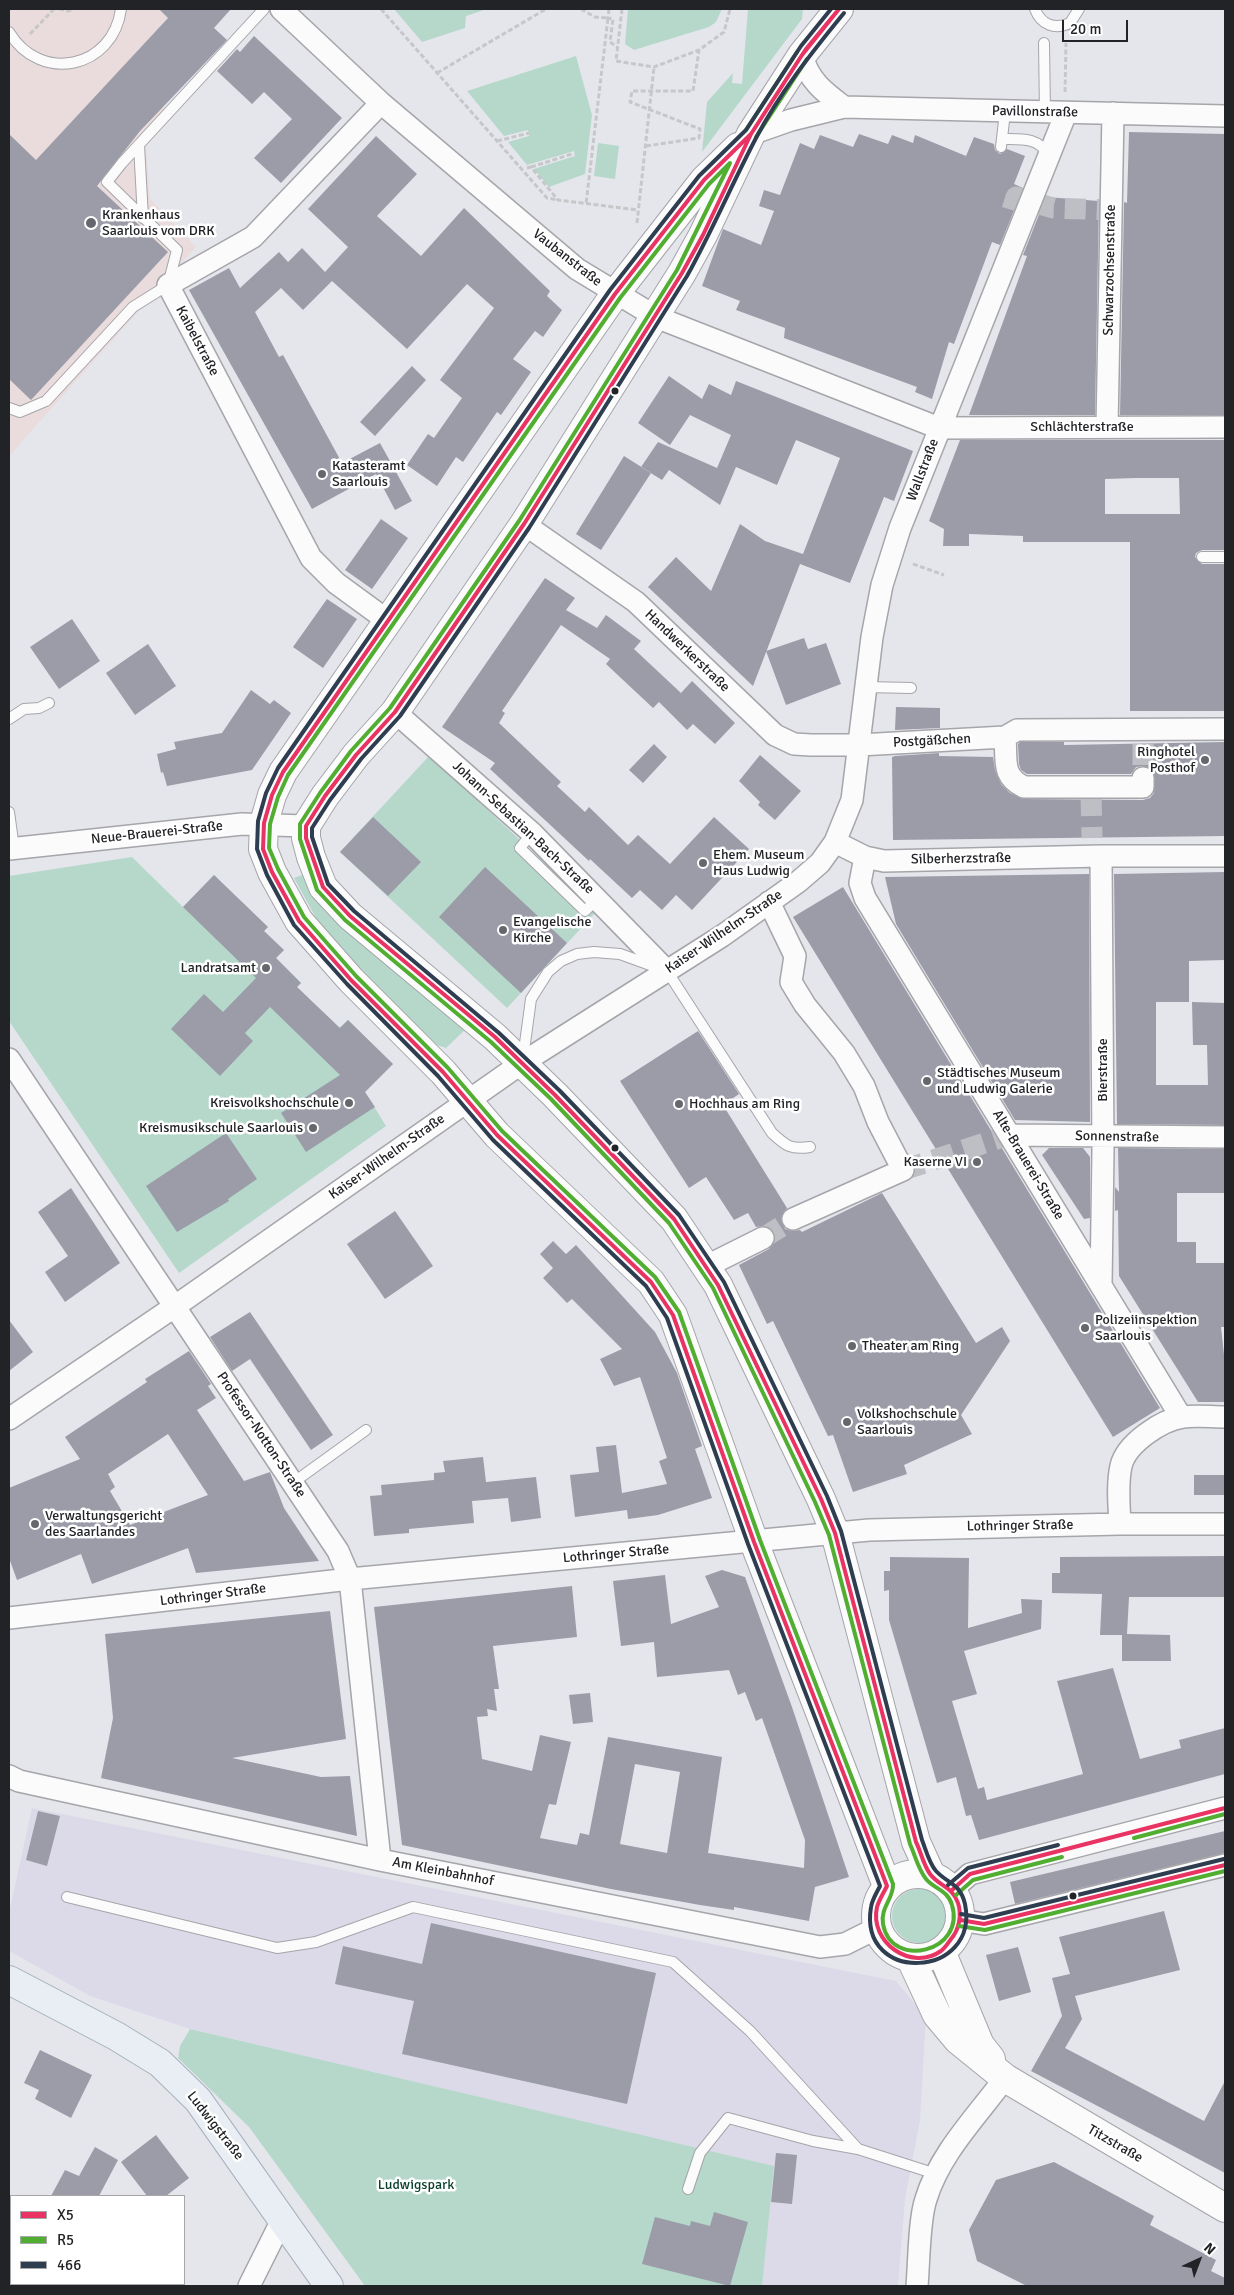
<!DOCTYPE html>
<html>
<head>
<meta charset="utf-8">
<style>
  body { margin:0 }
  #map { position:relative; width:1234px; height:2295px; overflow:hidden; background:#e5e6ec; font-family:Signika,sans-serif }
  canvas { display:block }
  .frame { position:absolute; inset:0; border:10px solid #222327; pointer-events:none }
  .legend { position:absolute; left:10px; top:2195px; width:175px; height:90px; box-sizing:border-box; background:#fff; border:1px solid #a7a7a9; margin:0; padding:6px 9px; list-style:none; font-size:15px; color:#222327 }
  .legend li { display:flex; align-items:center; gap:10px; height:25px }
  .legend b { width:25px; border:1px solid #a7a7a9 }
  .north { position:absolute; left:1174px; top:2235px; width:50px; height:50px; -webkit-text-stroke:4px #fff; paint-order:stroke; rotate:43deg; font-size:14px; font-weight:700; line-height:20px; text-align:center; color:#222327 }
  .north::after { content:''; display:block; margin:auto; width:18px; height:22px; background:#222327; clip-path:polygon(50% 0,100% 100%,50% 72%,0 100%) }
  .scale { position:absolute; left:1062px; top:20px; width:66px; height:22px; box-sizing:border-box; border:2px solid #222327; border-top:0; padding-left:6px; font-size:15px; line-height:18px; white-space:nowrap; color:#222327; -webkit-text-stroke:4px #fff; paint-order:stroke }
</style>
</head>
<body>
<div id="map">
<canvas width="1234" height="2295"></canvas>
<div class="frame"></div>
<ul class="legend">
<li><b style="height:6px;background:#e83363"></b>X5</li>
<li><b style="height:6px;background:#51ae31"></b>R5</li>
<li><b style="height:6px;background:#2e3e50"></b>466</li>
</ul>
<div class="north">N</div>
<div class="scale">20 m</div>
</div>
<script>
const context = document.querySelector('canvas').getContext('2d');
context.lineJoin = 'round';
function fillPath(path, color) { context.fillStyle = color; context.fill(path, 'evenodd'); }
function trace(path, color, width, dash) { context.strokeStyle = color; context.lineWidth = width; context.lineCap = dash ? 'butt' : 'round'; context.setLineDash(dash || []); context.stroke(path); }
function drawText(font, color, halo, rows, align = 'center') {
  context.font = font + ' Signika,sans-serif'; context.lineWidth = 5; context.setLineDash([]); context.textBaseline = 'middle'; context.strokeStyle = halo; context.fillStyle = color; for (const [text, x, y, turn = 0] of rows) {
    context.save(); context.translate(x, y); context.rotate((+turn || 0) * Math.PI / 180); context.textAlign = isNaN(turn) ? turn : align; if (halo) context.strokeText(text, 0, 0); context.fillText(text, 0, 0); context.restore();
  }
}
fillPath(new Path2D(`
  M32 1808 896 1981 926 2017 920 2121 905 2199 898 2286H762L773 2166 190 2029 90 1996 9 1951V1913Z`), '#dcdae8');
fillPath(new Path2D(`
  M9 9H159L168 18 121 69 173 117 146 146 150 199 196 247 9 456Z`), '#eadcdc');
fillPath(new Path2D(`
  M394 9H487L466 16 465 28 422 42Z
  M628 9H722L716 22 709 27 634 50 625 44Z
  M748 9H803L802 19 702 152 707 102 733 73 732 83 742 84Z
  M576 56 592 115 585 174 549 187 534 169 575 156 574 151 527 165 508 142 529 136 528 130 504 136 467 91Z
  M598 143 619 146 615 179 594 176Z
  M429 756 597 911 507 1008 340 852Z
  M132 857 183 907 214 875 268 927 264 931 284 950 276 958 301 983 297 987 339 1028 348 1020 393 1064 365 1092 386 1126 179 1273 9 1021V876Z
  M302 875 324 910 344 930 409 975 468 1027 446 1048 437 1045 354 966 317 920 294 878Z
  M892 1916a27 27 0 1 1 54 0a27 27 0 1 1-54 0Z
  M190 2029 774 2166 762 2286H365L249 2127 178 2058 180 2046Z`), '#b5d8cb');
fillPath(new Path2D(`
  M159 9H231L214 28 227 40 140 131 97 186 168 252 31 400 9 379V134L36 160 168 18Z
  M254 36 342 118 281 183 254 158 292 119 264 92 252 104 217 71 237 49 240 52Z
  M1129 132 1225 134V415H1120L1124 202 1127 203Z
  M859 134 888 144 892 135 913 143 915 135 966 156 974 137 994 144 995 150 1000 154 1007 149 1025 156 1014 184 1023 188 1000 245 992 242 954 344 949 342 932 399 915 392 917 387 784 338 785 328 736 310 740 301 702 286 723 229 761 245 774 211 759 206 764 190 780 195 800 143 814 149 820 135 853 147Z
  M376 136 417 174 377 216 421 256 464 208 550 291 547 296 562 310 543 337 535 331 513 359 531 372 501 415 497 412 463 462 456 457 437 486 407 465 428 434 434 438 462 398 440 380 494 308 467 284 407 349 332 281 303 310 281 288 255 312 279 357 283 355 342 463 380 443 412 501 395 510 376 474 312 509 189 290 229 268 240 288 279 252 288 262 302 248 325 272 348 247 308 209Z
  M1046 197 1099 201 1095 415H969L1027 256 1023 255Z
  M412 366 426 380 375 436 360 422Z
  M669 376 702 399 709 384 731 395 736 381 913 451 894 501 884 497 850 583 800 564 753 686 648 587 676 557 711 591 740 524 765 541 803 554 840 458 796 440 777 485 736 467 720 505 669 470 662 480 641 467 658 442 717 468 731 435 690 415 670 445 638 423Z
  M1225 440V550H1202L1196 553 1195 557 1202 564H1225V711H1130V542H1023V536L969 534V546H943L944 529 929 521 960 440ZM1136 478H1179L1180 514H1105V479Z
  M624 456 651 473 601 550 576 534Z
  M381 519 408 538 372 589 345 570Z
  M545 578 575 598 566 610 597 628 606 615 641 641 634 649 681 693 692 681 735 723 715 744 693 724 687 730 659 702 653 708 606 664 610 659 561 625 502 711 505 713 499 723 561 782 557 786 585 812 589 807 628 845 638 835 670 864 714 817 749 849 692 910 676 895 662 910 640 890 632 898 590 859 589 861 490 769 495 763 442 727Z
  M327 599 357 619 323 668 293 647Z
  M72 619 100 661 59 689 30 647Z
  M804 638 808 649 826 643 841 684 786 705 766 651Z
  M148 644 176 686 135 715 106 673Z
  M251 690 270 704 274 700 291 713 252 770 167 786 163 772 161 773 157 754 176 749 174 742 222 733Z
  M896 707 940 708V728L895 730Z
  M1020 742H1064V745L1225 742V836L893 840 892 757 895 756 939 753V756L993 757 995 770 1001 784 1010 793 1024 799 1143 800 1150 798 1154 793V772L1143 766 1136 767 1131 774H1027L1021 770 1019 764 1018 744Z
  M654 744 667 757 643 783 629 770Z
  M760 755 801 791 775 820 758 805 760 802 739 781Z
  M373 817 421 862 388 896 340 852Z
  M485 867 567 943 521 993 439 917Z
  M1225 872V960L1189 961V1002H1156V1085H1208L1207 1045H1193L1192 1002 1225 1003V1125L1117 1124 1114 874Z
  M1089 874 1090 1122 1015 1120 896 924 885 877Z
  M214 875 268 927 264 931 284 950 276 958 301 983 297 987 340 1028 348 1020 393 1064 365 1092 375 1107 306 1152 281 1113 340 1075 270 1007 245 1033 253 1041 220 1076 171 1029 204 994 223 1012 256 978 183 907Z
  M843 887 1160 1408 1113 1437 793 917Z
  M698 1031 739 1094 723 1105 787 1208 781 1218 785 1229 792 1231 800 1230 802 1232 882 1193 976 1343 1002 1327 1010 1341 961 1415 972 1434 904 1465 907 1474 853 1492 833 1435 828 1436 773 1321 767 1324 739 1265 769 1249 775 1239 774 1232 764 1226 756 1227 748 1213 734 1220 706 1177 689 1188 620 1081Z
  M226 1133 257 1179 228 1199 229 1201 177 1232 146 1186Z
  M1049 1148H1083L1090 1157V1218L1084 1219 1042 1155Z
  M1118 1148 1225 1149V1193H1177V1242H1196V1263H1225V1327H1221L1225 1364V1402H1198L1119 1276 1118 1210 1115 1211V1187L1119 1192Z
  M71 1188 120 1263 65 1302 45 1272 68 1256 38 1212Z
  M395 1211 433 1266 385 1299 347 1244Z
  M553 1241 566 1254 576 1245 655 1332 677 1373 702 1446 695 1449 712 1498 658 1515 628 1519 627 1510 575 1517 570 1475 599 1472 596 1447 616 1445 622 1493 667 1484 659 1461 667 1458 640 1377 614 1386 600 1359 622 1349 572 1299 567 1303 543 1278 553 1268 540 1254Z
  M250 1312 333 1435 311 1450 250 1359 232 1371 210 1337Z
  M9 1320 33 1352 9 1371Z
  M189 1351 211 1384 208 1386 216 1398 197 1410 244 1481 270 1472 284 1508 319 1561 196 1573 188 1548 92 1584 81 1554 17 1580 9 1558V1488L80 1459 65 1437 147 1382 145 1379ZM168 1434 208 1495 130 1525 110 1491 115 1487 108 1474Z
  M483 1457 486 1482 536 1477 541 1518 511 1522 508 1498 472 1501 474 1523 409 1529V1533L374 1536 370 1496 382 1495 381 1485 434 1480V1473L445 1472 443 1461Z
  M1194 1475H1225V1495H1194Z
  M1225 1556V1597H1129L1127 1634 1170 1635 1171 1661H1122V1635H1100L1102 1594 1052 1593V1573H1060V1557Z
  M890 1557 969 1558 968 1628 1022 1613 1021 1599 1042 1600 1041 1629 964 1651 977 1694 952 1701 978 1789 984 1787 987 1800 1083 1774 1057 1681 1113 1668 1140 1759 1181 1748 1179 1740 1225 1728V1774L979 1840 971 1815 966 1816 956 1777 937 1783 889 1620V1590L884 1591V1571H890Z
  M722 1570 745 1577 792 1707 849 1877 815 1887 809 1921 734 1907V1910L700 1905 611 1889 402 1845 374 1607 572 1586 577 1637 493 1646 499 1689H494L497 1711 487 1709 488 1716 477 1717 482 1759 532 1771 540 1735 571 1742 556 1805 549 1804 540 1838 577 1845 580 1833 589 1835 608 1737 722 1757 708 1853 804 1868 805 1840 762 1718 756 1721 745 1692 738 1695 729 1670 657 1677 654 1642 621 1646 613 1581 665 1575 671 1624 719 1607 705 1576ZM635 1764 680 1772 667 1853 620 1844Z
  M330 1611 346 1739 232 1758 321 1777 350 1776 357 1836 101 1778 113 1718 105 1634Z
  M590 1693 593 1722 573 1724 569 1695Z
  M38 1811 60 1816 47 1866 26 1860Z
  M1225 1831V1853L1015 1904 1010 1882Z
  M1164 1911 1180 1970 1075 1996 1082 2019 1065 2048 1204 2121 1225 2081V2173L1031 2071 1062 2016 1052 1978 1070 1974 1059 1937Z
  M431 1923 656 1973 627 2104 402 2054 414 2001 335 1984 343 1946 422 1964Z
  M1018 1947 1031 1992 999 2001 986 1955Z
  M40 2050 92 2075 71 2118 35 2099 39 2090 24 2083Z
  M156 2135 189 2178 166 2196H147L121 2162Z
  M95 2147 118 2160 99 2196H51L65 2170 79 2176Z
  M776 2153 797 2155 792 2204 771 2202Z
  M1054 2162 1154 2216 1150 2225 1216 2260 1211 2271 1225 2278V2286H1027L977 2261 969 2230 996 2180Z
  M714 2212 748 2222 730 2286 642 2264 655 2217 690 2226 691 2221 710 2226Z`), '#9b9ca8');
trace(new Path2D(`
  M1012 210 1016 197 1053 208 1111 210
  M1143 744V778
  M1091 795 1092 838
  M903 1170 1009 1135
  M763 1238 793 1219`), '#bebfc5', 21, [21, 11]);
const lane = new Path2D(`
  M1035 9C1041 25 1055 30 1070 23L1079 9
  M9 32C40 84 113 69 121 9
  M1044 43 1045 113
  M1002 139C1022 139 1039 137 1049 156
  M139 145 143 218
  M1001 147 1005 112
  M9 408 20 412 46 401 133 307 168 285 177 250 107 182 122 163 264 9
  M1202 557H1225
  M865 687 911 688
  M9 719 24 709 39 708 49 703
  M9 812 14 848
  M532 833 520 848 585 911 598 898
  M523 1058 531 999 548 972 561 961 577 954 594 952 620 954 667 971 772 1133C786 1146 791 1150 810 1147
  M294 1482 366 1430
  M67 1897 277 1948 316 1942 413 1907 673 1962 750 2031 858 2149
  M688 2189 700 2153 728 2118 813 2141 858 2149 936 2174`);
const street = new Path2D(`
  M281 9 381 103 577 269 656 317 939 428 1225 427
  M802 55C808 80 824 92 844 107
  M381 103 253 237 168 285 311 558 336 583 388 621
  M751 134 791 120 844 107 1225 116
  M1107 427 1113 113
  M524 524 636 602 775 735 794 744 811 745H859L1005 737 1017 730 1225 729
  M395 712 532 833 667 971
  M1005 737C1007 760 1001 776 1024 787H1143V778
  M835 842 865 857 884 861 1101 856H1225
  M9 849 242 824 306 826
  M1101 856 1103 1151 1101 1284
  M865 857 860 883 865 898 1181 1417
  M769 902 795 956 791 982 805 1005 844 1053 864 1086 878 1122 903 1170 793 1219
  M9 1059 338 1551 350 1579 380 1860
  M1009 1135 1225 1137
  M707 1266 763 1238
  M9 1419 174 1307 522 1063 722 936 798 882 820 863 835 842 852 800 872 637 882 585 900 528 1066 113
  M1120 1524C1119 1505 1117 1484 1121 1466 1126 1444 1161 1420 1183 1417 1196 1415 1211 1417 1225 1417
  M9 1618 350 1579 869 1530 1120 1524H1225
  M9 1776 19 1781 380 1860 820 1947 845 1944 877 1928
  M952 1890 970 1874 1225 1808
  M960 1920 984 1924 1225 1865
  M249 2286 283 2218
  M917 2286C919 2263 919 2219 926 2199 940 2153 977 2116 1005 2078`);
const secondary = new Path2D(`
  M839 9 802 55 751 134 703 235 682 273 524 524 395 712 356 755 325 796 306 826V838L311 857 323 887 350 916 495 1037 555 1095 674 1219 718 1285 821 1499 835 1533 916 1842 931 1875
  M738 147 704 180 615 294 283 772 272 795 264 823 263 849 272 872 299 921 351 980 443 1072 497 1135 651 1282 673 1315 754 1542 887 1886
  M876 1916a42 42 0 1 1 84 0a42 42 0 1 1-84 0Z
  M941 1951 980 2045 991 2059
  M910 1957 937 2015 958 2040 1005 2078 1225 2208`);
const primary = new Path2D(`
  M9 1980 116 2036 160 2063 198 2100 329 2286`);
trace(lane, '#a5a5aa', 12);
trace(street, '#a5a5aa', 24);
trace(secondary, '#a5a5aa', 30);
trace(primary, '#a6b1bb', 30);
trace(new Path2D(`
  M59 9 68 11 73 9
  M381 9 547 198 558 200
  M581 9 595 17 608 18 586 204
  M609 9 608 18 613 19 610 42 617 47
  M622 9 616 61 654 67 699 50 724 32 730 9
  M30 34 54 9
  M437 73 546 9
  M1065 92 1066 43
  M497 141 529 133
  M646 146 699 138 700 129 630 102 632 91H693L699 50
  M531 167 572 154
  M527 168 531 167 558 200 638 210
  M637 223 654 67
  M913 564 944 575`), '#c6c7c9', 3, [5, 2.5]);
trace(lane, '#fbfbfc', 10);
trace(street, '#fbfbfc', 21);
trace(secondary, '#fbfbfc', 28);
trace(primary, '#e8eef3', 28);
trace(new Path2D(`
  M839 9 802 55 806 49Z
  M751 134 703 235 682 273 524 524 395 712 356 755 325 796 306 826V838L323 887 350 916 495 1037 555 1095 674 1219 718 1285 821 1499 835 1533 916 1842C921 1852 923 1864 930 1874 939 1886 953 1887 958 1903 962 1915 959 1930 951 1939 948 1943 945 1948 941 1951 911 1972 869 1942 877 1907 879 1900 884 1892 887 1886L754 1542 673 1315 651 1282 497 1135 443 1072 351 980 299 921 272 872 263 849 264 823 272 795 283 772 615 294 704 180Z
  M751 134 802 55
  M952 1890 970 1874 1225 1808
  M960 1920 984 1924 1225 1865`), '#e83363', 4);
trace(new Path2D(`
  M746 130 797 52
  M756 137 807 59
  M730 163 677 270 519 521 390 708 351 751 320 793 300 824V839L317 890 345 920 491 1042 551 1099 669 1223 713 1288 815 1502 829 1535 910 1844C915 1855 918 1869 926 1879 934 1889 948 1890 952 1905 966 1952 891 1970 883 1924 880 1908 894 1898 893 1884L760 1540 679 1312 655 1277 502 1131 448 1068 356 976 304 917 278 869 269 848 270 824 278 797 288 775 620 298 709 184Z
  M1134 1838 1225 1814
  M956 1895 973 1880 1062 1857
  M959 1926 985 1930 1225 1871`), '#51ae31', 4);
trace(new Path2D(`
  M831 9 801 46 746 130 699 176 610 290 278 768 266 793 258 821 257 849 267 875 294 925 347 984 438 1076 493 1140 646 1286 667 1318 748 1544 880 1886C877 1892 872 1900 871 1907 858 1985 980 1979 965 1904 960 1883 948 1884 936 1871 929 1863 926 1850 922 1840L841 1531 827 1496 724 1282 679 1215 560 1091 499 1033 354 911 328 884 312 837V828L330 800 361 759 400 716 529 528 687 276C712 231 732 184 756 138 779 94 812 52 844 13
  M948 1885 968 1868 1058 1845
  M961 1914 984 1918 1224 1859`), '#2e3e50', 4);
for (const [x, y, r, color] of [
  [91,223,6,"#66676c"],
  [615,391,4.5,"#222327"],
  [322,474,5,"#66676c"],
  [1205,760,5,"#66676c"],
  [703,863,5,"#66676c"],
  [503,930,5,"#66676c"],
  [266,968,5,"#66676c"],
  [927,1081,5,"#66676c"],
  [349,1103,5,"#66676c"],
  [679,1104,5,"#66676c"],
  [313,1128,5,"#66676c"],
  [615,1148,4.5,"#222327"],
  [977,1162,5,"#66676c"],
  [1085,1328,5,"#66676c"],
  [852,1346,5,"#66676c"],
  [847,1422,5,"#66676c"],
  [35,1524,5,"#66676c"],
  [1073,1896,4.5,"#222327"]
]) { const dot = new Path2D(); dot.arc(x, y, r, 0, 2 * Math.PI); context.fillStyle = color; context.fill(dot); trace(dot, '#fff', 2); }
drawText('14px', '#222327', '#fff', [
  ["Pavillonstraße",1035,112,1],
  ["Vaubanstraße",567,258,38],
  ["Schwarzochsenstraße",1110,270,-89],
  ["Kaibelstraße",197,341,62],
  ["Schlächterstraße",1082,427],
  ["Wallstraße",923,470,-69],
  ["Handwerkerstraße",687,651,44],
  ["Postgäßchen",932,741,-3],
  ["Johann-Sebastian-Bach-Straße",523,828,43],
  ["Neue-Brauerei-Straße",157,833,-6],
  ["Silberherzstraße",961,859,-1],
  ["Kaiser-Wilhelm-Straße",724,932,-34],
  ["Bierstraße",1103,1070,-90],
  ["Sonnenstraße",1117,1137,1],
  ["Kaiser-Wilhelm-Straße",387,1157,-35],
  ["Alte-Brauerei-Straße",1028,1165,59],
  ["Professor-Notton-Straße",261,1435,56],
  ["Lothringer Straße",1020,1526,-1],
  ["Lothringer Straße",616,1554,-5],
  ["Lothringer Straße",213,1595,-7],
  ["Am Kleinbahnhof",443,1872,11],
  ["Ludwigstraße",215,2126,52],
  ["Titzstraße",1115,2144,30]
]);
drawText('14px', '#222327', '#fff', [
  ["Krankenhaus",102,215],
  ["Saarlouis vom DRK",102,231],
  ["Katasteramt",332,466],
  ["Saarlouis",332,482],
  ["Ringhotel",1195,752,"right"],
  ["Posthof",1195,768,"right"],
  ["Ehem. Museum",713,855],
  ["Haus Ludwig",713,871],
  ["Evangelische",513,922],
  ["Kirche",513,938],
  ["Landratsamt",256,968,"right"],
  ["Städtisches Museum",937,1073],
  ["und Ludwig Galerie",937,1089],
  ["Kreisvolkshochschule",339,1103,"right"],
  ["Hochhaus am Ring",689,1104],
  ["Kreismusikschule Saarlouis",303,1128,"right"],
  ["Kaserne VI",967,1162,"right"],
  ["Polizeiinspektion",1095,1320],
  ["Saarlouis",1095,1336],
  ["Theater am Ring",862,1346],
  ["Volkshochschule",857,1414],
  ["Saarlouis",857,1430],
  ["Verwaltungsgericht",45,1516],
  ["des Saarlandes",45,1532]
], 'left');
drawText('14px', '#063e2b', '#fff', [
  ["Ludwigspark",416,2185]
]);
</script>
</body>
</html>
